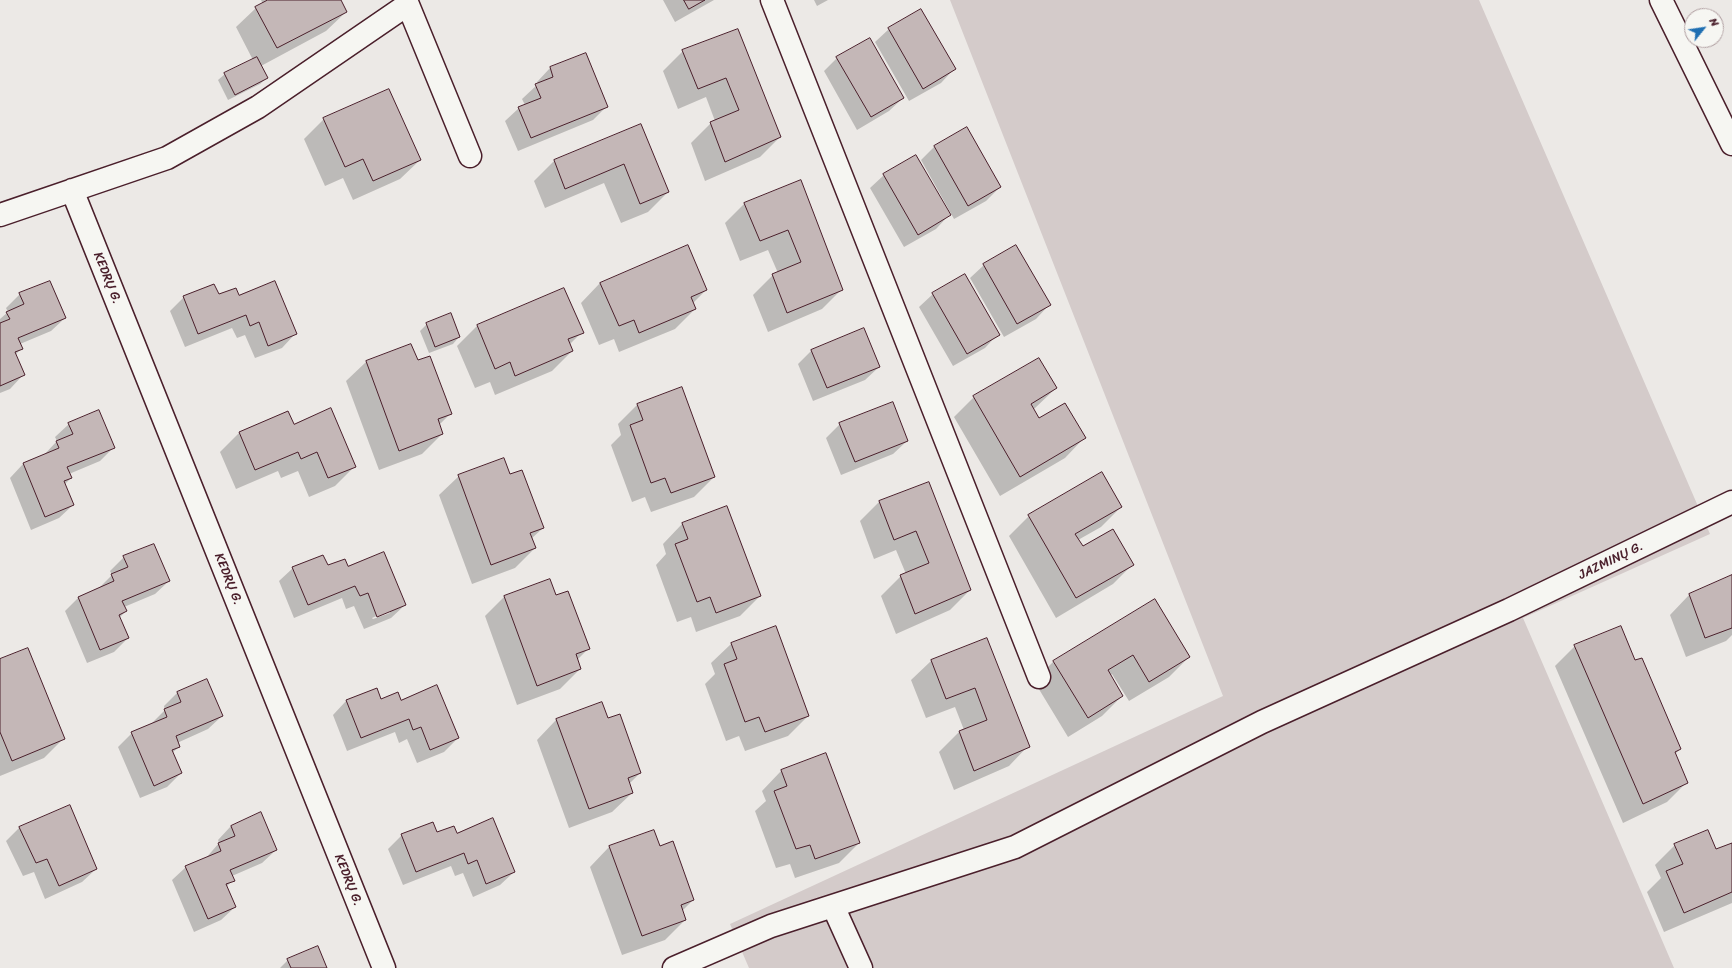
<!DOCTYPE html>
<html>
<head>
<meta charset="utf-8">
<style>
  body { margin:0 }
  #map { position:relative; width:1732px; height:968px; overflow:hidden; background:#ece9e6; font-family:Sriracha,sans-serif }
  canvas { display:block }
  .north { position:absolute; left:1684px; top:8px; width:40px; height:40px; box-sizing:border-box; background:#f6f6f2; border:1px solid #b1a0a2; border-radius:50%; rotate:60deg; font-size:11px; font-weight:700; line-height:16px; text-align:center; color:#4a1f2b }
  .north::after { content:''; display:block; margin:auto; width:14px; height:18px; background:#1f6fb2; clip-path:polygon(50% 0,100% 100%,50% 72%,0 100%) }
</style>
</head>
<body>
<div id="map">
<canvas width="1732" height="968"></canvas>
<div class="north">N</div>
</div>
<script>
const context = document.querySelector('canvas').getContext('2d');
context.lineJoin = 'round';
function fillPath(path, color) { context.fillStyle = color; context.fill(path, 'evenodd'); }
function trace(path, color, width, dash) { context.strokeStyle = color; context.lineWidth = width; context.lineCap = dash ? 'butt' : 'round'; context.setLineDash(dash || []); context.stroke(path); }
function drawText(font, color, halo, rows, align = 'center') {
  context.font = font + ' Sriracha,sans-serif'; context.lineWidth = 3.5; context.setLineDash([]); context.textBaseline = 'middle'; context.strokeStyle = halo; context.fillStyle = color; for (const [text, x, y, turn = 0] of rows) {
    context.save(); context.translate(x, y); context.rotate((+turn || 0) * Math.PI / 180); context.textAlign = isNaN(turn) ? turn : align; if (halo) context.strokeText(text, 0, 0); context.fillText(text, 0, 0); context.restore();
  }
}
fillPath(new Path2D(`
  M950 0H1479L1710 534 1523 618 1674 968H749L730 924 1223 696Z`), '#d4cbca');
fillPath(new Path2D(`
  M261 0H340L346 12 326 31 261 66 267 78 260 84 228 100 218 80 225 74 253 60 236 27 256 8 263 4Z
  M663 0H714L675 22Z
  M814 0H828L817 6Z
  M889 29 954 69 941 83 909 101 875 42Z
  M738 30 780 137 760 157 705 181 691 143 711 123 715 121 706 97 678 109 663 71 683 51Z
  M837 58 903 98 889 111 857 130 824 71Z
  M550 68 607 106 593 120 518 151 505 121 519 108 525 105 522 99 538 84 537 82Z
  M324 119 420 160 400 179 353 200 343 178 325 186 304 139Z
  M641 125 668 192 648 212 621 223 604 183 545 208 534 181 554 161Z
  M966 128 1000 187 986 201 954 219 921 160 934 147Z
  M884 175 949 215 936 229 904 247 870 188Z
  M800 182 842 289 822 309 768 332 753 295 773 275 778 273 768 250 740 261 725 223 745 203Z
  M984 265 1049 305 1036 319 1004 337 970 278Z
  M600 283 706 290 693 303 695 309 675 329 619 352 614 339 599 345 581 303Z
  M564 289 582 332 569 345 572 351 552 371 495 395 490 382 475 388 457 346 477 326Z
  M20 294 65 318 51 331 20 344 21 349 15 355 23 375 10 389 0 393V319L8 312 6 308Z
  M933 294 998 334 985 348 953 366 919 307Z
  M184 297H238L295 334 282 348 255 358 245 335 237 338 232 328 185 347 170 311Z
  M427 324 459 337 453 344 429 353 420 331Z
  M411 346 417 362 450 414 439 425 442 434 422 454 379 470 346 381 366 362Z
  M812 350 879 367 865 380 813 401 798 364Z
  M1056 388 1033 410 1039 419 1084 438 1065 458 1000 496 954 417 974 397Z
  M637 405 714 477 694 497 651 512 645 497 632 502 611 445 621 435 618 424Z
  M69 424 114 447 100 461 69 474 71 478 64 485 73 505 59 518 31 530 10 478 23 464 43 456 57 441 55 437Z
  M840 424 907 441 893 454 841 475 826 438Z
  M293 425 354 467 335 486 309 497 298 471 281 478 278 471 236 489 220 452 240 432Z
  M509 475 543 528 531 539 535 548 515 568 472 584 439 495 459 476Z
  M928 483 970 590 950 610 896 634 881 596 901 576 906 574 896 550 874 559 860 521 880 501Z
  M1121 507 1101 527 1078 540 1082 548 1132 565 1113 584 1056 618 1009 536 1029 516Z
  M682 524 760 596 740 616 696 632 691 617 677 622 656 565 666 554 663 544Z
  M124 557 169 581 155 594 124 607 126 611 119 618 128 638 114 652 87 663 65 611 79 597 98 589 112 575 110 571Z
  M327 567H347L405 605 391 618 364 629 354 606 346 609 342 598 294 618 279 581 293 568ZM390 610V613L373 619 372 618Z
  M1732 576V635L1726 641 1686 657 1670 615 1689 595Z
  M505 596 555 597 588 649 577 660 580 669 560 689 517 705 485 616Z
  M1155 600 1189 657 1169 677 1129 701 1112 674 1110 676 1122 696 1102 716 1068 737 1034 681 1054 661Z
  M986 639 1028 746 1009 766 954 790 939 752 959 732 964 730 955 707 926 718 911 680 931 661Z
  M731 644 808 716 788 736 745 751 739 736 726 741 705 684 715 674 711 663Z
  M1575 646 1635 662 1680 749 1675 754 1687 782 1667 802 1623 823 1555 666Z
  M0 660 64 738 44 758 0 776Z
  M207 680 222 716 208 729 177 743 179 747 172 753 181 773 167 787 140 798 118 747 132 733 151 724 165 710 164 706 177 693Z
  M376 689 381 700 401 701 458 738 444 752 417 763 407 739 399 743 395 732 347 751 333 715 346 701Z
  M601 703 607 720 640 773 629 784 632 793 612 812 569 828 537 740 556 720Z
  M781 771 859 843 839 863 795 878 790 864 776 868 755 811 766 801 762 791Z
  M231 826 276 850 262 863 232 876 233 880 226 887 235 907 221 920 194 932 172 880 186 867 206 858 219 843 218 840Z
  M20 827 96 869 82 882 45 899 34 872 23 876 6 841Z
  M654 831 660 847 693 900 682 911 685 920 665 940 622 955 590 867 609 847Z
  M436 834 456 835 514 872 500 885 473 897 463 873 455 876 451 866 403 885 388 849 402 835Z
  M1732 844V903L1664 932 1647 892 1661 878 1655 865 1675 845 1716 851Z
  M288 960 326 968H280Z`), '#0003');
const building = new Path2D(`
  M268 0H341L347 12 277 48 255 7Z
  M684 0H705L689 9Z
  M921 9 956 69 923 89 888 28Z
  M738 29 781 137 725 162 710 122 739 110 726 78 698 89 682 50Z
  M870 38 904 98 871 117 836 57Z
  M586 53 608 107 531 138 518 107 541 98 535 84 553 77 550 67Z
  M257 57 268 78 235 95 224 73Z
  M389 89 421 160 373 181 363 159 345 167 323 118Z
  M641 124 669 192 640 204 624 164 565 189 554 160Z
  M967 127 1001 187 968 206 934 146Z
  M916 155 951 215 918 235 883 174Z
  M801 180 843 290 787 313 772 274 801 262 788 230 760 241 744 203Z
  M688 245 707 290 691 297 696 309 639 333 634 320 619 326 600 283Z
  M1016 245 1051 305 1017 324 983 264Z
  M965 274 1000 335 967 354 932 293Z
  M50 281 66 318 18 338 23 349 15 352 25 375 0 386V323L10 319 6 312 24 304 19 293Z
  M275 281 297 334 268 346 259 322 250 326 246 315 198 334 183 296 214 284 219 294 236 288 239 295Z
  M564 288 584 333 568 339 573 351 515 376 510 362 495 369 477 325Z
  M451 313 460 337 435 347 426 323Z
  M864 328 880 367 827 388 811 350Z
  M411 344 418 360 430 356 452 414 438 419 443 434 399 451 366 361Z
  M1039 358 1057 388 1031 404 1039 418 1065 403 1086 438 1020 477 973 396Z
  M682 387 715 477 671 493 665 478 651 483 630 425 643 420 637 404Z
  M893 402 908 441 855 462 839 423Z
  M331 408 356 467 328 478 317 452 301 459 298 452 255 470 239 432 288 411 294 424Z
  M99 410 115 448 67 467 72 478 64 481 74 505 45 517 23 463 59 448 56 441 73 434 68 423Z
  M504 458 510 474 522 470 544 528 530 533 536 548 491 565 458 475Z
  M1102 472 1122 507 1075 534 1083 546 1113 529 1134 565 1076 598 1028 515Z
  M929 482 971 590 915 614 900 575 929 563 916 531 894 540 879 501Z
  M727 506 761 596 716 613 710 597 697 602 675 544 688 539 682 523Z
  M154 544 170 581 122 601 127 611 119 615 129 638 100 650 78 597 114 581 111 574 128 567 123 556Z
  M384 552 406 605 377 617 368 593 360 596 355 586 308 605 292 567 323 555 328 565 345 559 348 566Z
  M1732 575V628L1705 638 1689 594Z
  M550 579 556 595 568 591 590 649 576 654 581 669 537 686 504 596Z
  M1155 599 1190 657 1149 682 1133 655 1108 670 1123 696 1088 718 1053 661Z
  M776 626 809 716 765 732 759 717 745 722 724 664 737 659 731 643Z
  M1621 626 1635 660 1642 658 1681 749 1675 752 1688 783 1643 804 1574 645Z
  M987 638 1030 747 974 771 959 731 987 720 975 688 946 699 931 660Z
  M28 648 65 739 12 761 0 732V659Z
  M207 679 223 716 176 736 180 747 172 750 182 773 154 786 131 732 167 717 164 709 181 702 177 692Z
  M437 685 459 738 430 750 421 727 413 730 409 719 361 738 346 700 377 688 381 699 398 692 401 700Z
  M602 702 608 718 620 714 641 773 628 778 633 793 589 809 556 719Z
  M826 753 860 843 815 859 810 845 796 849 774 791 787 786 781 770Z
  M70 805 97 869 59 886 47 859 36 863 19 827Z
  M261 812 277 850 230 870 235 881 226 884 236 907 208 919 185 866 221 851 218 843 235 836 231 826Z
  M493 818 515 872 486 884 477 860 468 864 464 853 416 872 401 834 433 822 437 832 454 826 457 833Z
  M654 830 660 846 673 841 694 900 681 905 686 920 642 936 609 846Z
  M1708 830 1716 849 1732 843V892L1684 913 1666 871 1683 864 1674 844Z
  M318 946 327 968H291L287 959Z`);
fillPath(building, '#c4b7b7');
trace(building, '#4a1f2b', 1);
const minor = new Path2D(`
  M406 0 470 156
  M772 0 1039 677
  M1661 0 1732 144
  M72 190 384 968
  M0 215 167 158 258 107 407 5
  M833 906 861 968
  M674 968 771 926 1015 847 1262 722 1509 610 1732 502`);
trace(minor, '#4a1f2b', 25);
trace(minor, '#f6f6f2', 22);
drawText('13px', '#4a1f2b', '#f6f6f2', [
  ["KEDRŲ G.",107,278,68],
  ["JAZMINŲ G.",1611,561,-26],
  ["KEDRŲ G.",228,579,68],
  ["KEDRŲ G.",348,880,68]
]);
</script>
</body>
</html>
